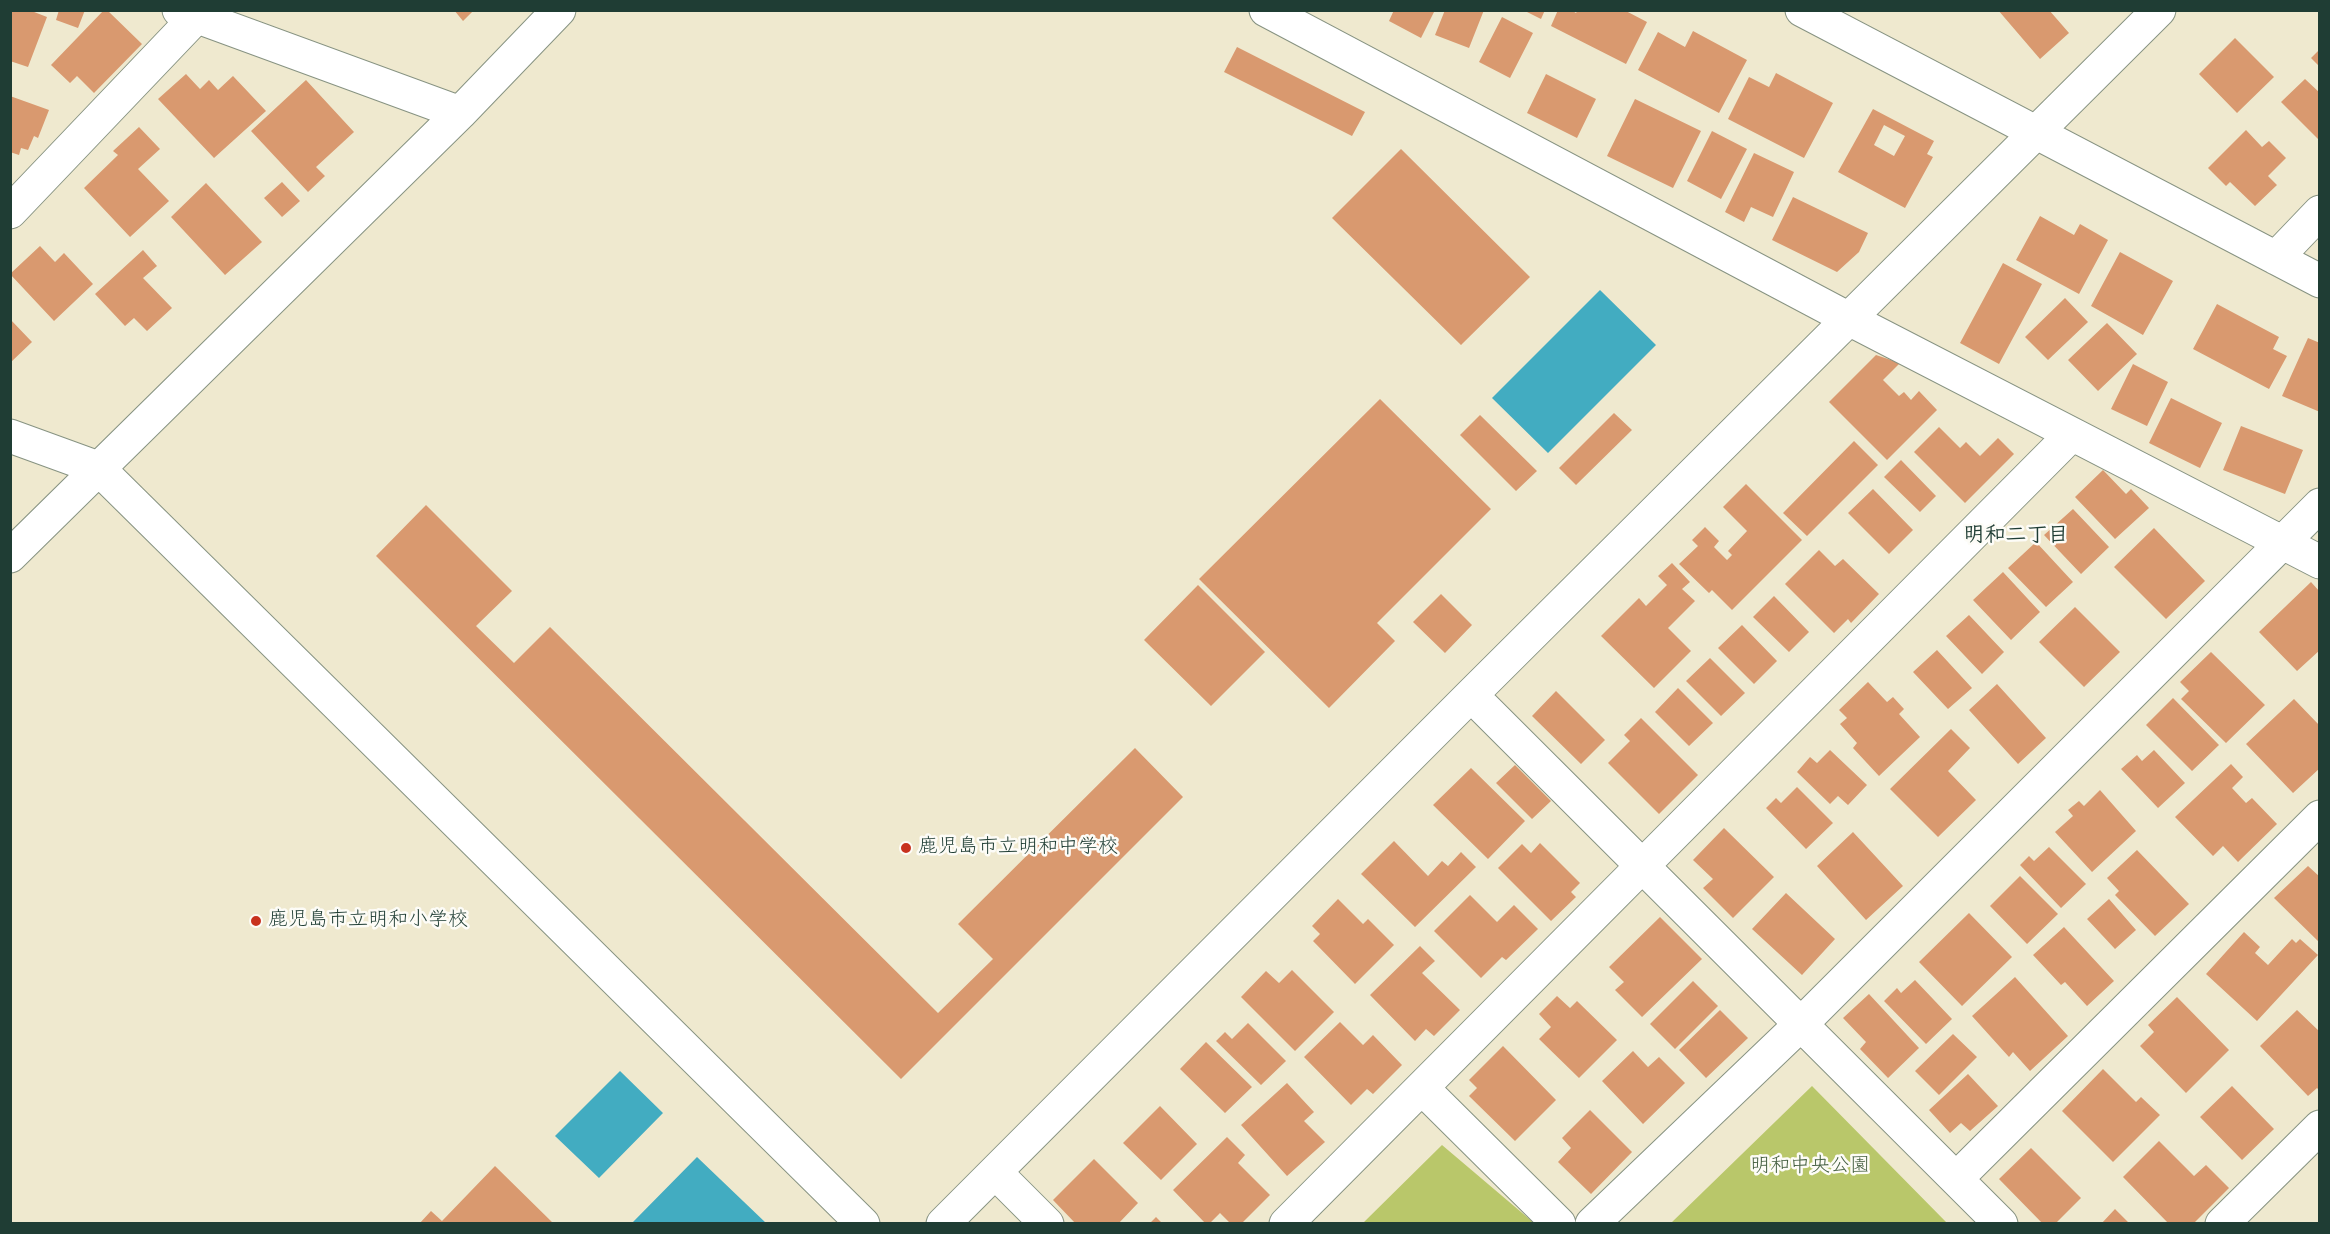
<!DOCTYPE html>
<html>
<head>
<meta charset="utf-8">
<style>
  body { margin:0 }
  #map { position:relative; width:2330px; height:1234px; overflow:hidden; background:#efe9cf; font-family:"Architects Daughter",sans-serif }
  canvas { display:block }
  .frame { position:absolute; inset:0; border:12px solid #1f3d34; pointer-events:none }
</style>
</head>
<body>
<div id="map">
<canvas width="2330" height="1234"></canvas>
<div class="frame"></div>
</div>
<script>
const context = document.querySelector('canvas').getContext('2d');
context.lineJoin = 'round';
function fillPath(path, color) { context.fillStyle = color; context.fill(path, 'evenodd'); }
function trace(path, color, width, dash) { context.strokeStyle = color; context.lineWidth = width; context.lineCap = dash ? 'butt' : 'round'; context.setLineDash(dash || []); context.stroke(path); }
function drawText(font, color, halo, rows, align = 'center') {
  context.font = font + ' "Architects Daughter","Klee One",sans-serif'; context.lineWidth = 5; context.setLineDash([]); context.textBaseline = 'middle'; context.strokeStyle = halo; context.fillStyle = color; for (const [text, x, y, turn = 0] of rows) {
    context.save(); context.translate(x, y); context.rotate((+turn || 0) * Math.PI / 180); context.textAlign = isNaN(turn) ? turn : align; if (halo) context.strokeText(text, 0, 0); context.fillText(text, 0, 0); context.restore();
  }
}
fillPath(new Path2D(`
  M1812 1086 1947 1223H1671Z
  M1442 1145 1534 1223H1363Z`), '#b9c76a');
fillPath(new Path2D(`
  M1600 290 1656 345 1548 453 1492 398Z
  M620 1071 663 1113 599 1178 555 1136Z
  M697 1157 766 1223H632Z`), '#42acc1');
fillPath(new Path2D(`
  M10 10H29L47 17 28 67 10 61Z
  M59 10H85L78 28 56 20Z
  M104 10H107L142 44 94 93 77 76 70 83 51 65Z
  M454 10H474L463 21Z
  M1394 10H1435L1421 38 1389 21Z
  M1445 10H1484L1469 48 1435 35Z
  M1523 10H1545L1541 19Z
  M1558 10H1571L1576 13 1578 10H1624L1647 22 1626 64 1551 26Z
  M1998 10H2049L2069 33 2040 59Z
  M1502 17 1533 33 1510 78 1479 62Z
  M1693 31 1747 60 1719 113 1638 70 1658 32 1685 47Z
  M2235 38 2274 77 2237 113 2199 74Z
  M1237 47 1365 112 1352 136 1224 72Z
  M2320 49V67L2311 58Z
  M1776 73 1833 103 1804 158 1728 119 1749 77 1769 87Z
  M186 74 200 89 209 80 218 90 233 76 266 111 214 158 158 99Z
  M1546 74 1596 99 1577 138 1527 113Z
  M2305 79 2320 93V141L2281 102Z
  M306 80 354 132 316 167 325 176 308 192 251 131Z
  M10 96 49 110 38 138 34 136 28 150 21 148 19 155 10 152Z
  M1635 99 1701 131 1673 188 1607 156Z
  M1873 109 1934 141 1927 154 1933 157 1905 208 1838 172ZM1884 125 1905 136 1894 156 1874 145Z
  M139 127 160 149 138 169 169 201 130 237 84 188 118 155 113 151Z
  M2246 130 2262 147 2269 141 2286 158 2268 176 2277 185 2255 206 2230 182 2226 186 2208 168Z
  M1712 131 1747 149 1721 199 1687 181Z
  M1401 149 1530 277 1461 345 1332 218Z
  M1754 153 1794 172 1773 217 1751 207 1744 222 1725 212Z
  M282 182 300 201 282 217 264 198Z
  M206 183 262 242 225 275 171 217Z
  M1793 197 1868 233 1859 252 1837 272 1772 240Z
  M2040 216 2074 235 2080 224 2108 240 2079 294 2016 260Z
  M40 246 55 262 64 253 93 284 54 321 10 274Z
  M143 250 157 266 143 278 172 308 147 331 134 318 125 326 95 294Z
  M2120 252 2173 281 2143 335 2091 306Z
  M2003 263 2042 284 1999 364 1960 343Z
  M2065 298 2088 322 2048 360 2025 337Z
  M2217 304 2279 337 2273 349 2287 356 2269 389 2193 349Z
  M10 319 32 342 10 363Z
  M2107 323 2137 354 2098 391 2068 360Z
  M2308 338 2320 343V412L2282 396Z
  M1876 355 1900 363 1883 380 1899 396 1904 392 1911 400 1919 391 1937 410 1887 460 1829 402Z
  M2133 364 2168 382 2147 426 2111 409Z
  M2171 398 2222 423 2200 468 2149 443Z
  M1380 399 1491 509 1377 623 1395 641 1329 708 1199 579Z
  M1614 413 1632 430 1576 485 1559 468Z
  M1480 415 1537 471 1516 491 1460 435Z
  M2241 426 2303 450 2285 494 2223 470Z
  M1939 427 1960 448 1966 442 1980 456 1998 438 2014 454 1965 503 1914 452Z
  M1854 441 1878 465 1807 536 1783 513Z
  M1901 460 1936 496 1920 512 1884 477Z
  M2103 470 2126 494 2131 489 2149 508 2115 539 2075 497Z
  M1746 484 1802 540 1732 610 1712 590 1709 593 1679 564 1698 546 1692 540 1705 527 1719 541 1714 547 1727 560 1732 555 1728 551 1747 531 1723 507Z
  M1873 489 1913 530 1889 554 1848 513Z
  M426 505 512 591 476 626 514 663 550 627 938 1013 993 959 958 924 1135 748 1183 797 901 1079 376 556Z
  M2073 509 2109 547 2081 574 2044 535Z
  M2154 528 2205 581 2166 619 2114 567Z
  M2036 542 2073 582 2046 607 2008 568Z
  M1819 550 1835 566 1843 559 1879 594 1851 623 1848 619 1834 633 1785 584Z
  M1672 563 1690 582 1682 589 1695 601 1668 628 1691 651 1654 688 1601 636 1639 598 1646 606 1667 585 1658 576Z
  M2003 572 2040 612 2011 640 1973 600Z
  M2311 582 2320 592V650L2297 671 2259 632Z
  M1198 585 1265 652 1211 706 1144 640Z
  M1441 594 1472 625 1445 653 1413 622Z
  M1774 596 1809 632 1789 652 1753 617Z
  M2075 607 2120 652 2084 687 2039 642Z
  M1969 615 2004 652 1982 674 1946 636Z
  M1742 625 1777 661 1754 684 1718 648Z
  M1937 650 1972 688 1948 709 1913 672Z
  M2211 652 2265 705 2226 743 2181 699 2189 691 2180 682Z
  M1710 658 1745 693 1721 716 1686 681Z
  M1868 682 1887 702 1893 697 1904 709 1899 714 1920 737 1879 776 1853 748 1857 743 1840 724 1847 718 1839 710Z
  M1997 684 2046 738 2018 764 1969 710Z
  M1678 688 1713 723 1689 746 1655 712Z
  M1556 691 1605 740 1581 764 1532 716Z
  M2173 698 2219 745 2192 771 2146 725Z
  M2294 699 2320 726V768L2293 793 2246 744Z
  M1641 718 1698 775 1659 814 1608 763 1630 741 1624 735Z
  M1951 729 1970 748 1948 771 1976 800 1938 837 1890 789Z
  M1830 750 1867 785 1848 805 1838 796 1830 804 1797 772 1810 757 1817 763Z
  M2154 750 2185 783 2158 808 2121 769 2137 755 2142 761Z
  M2231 764 2243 777 2232 788 2246 803 2252 798 2277 824 2238 862 2223 846 2213 856 2175 817Z
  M1515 765 1551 801 1532 819 1496 783Z
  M1471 768 1525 821 1488 859 1433 805Z
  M1797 787 1833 823 1806 849 1766 808 1776 798 1781 803Z
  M2100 790 2136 831 2092 872 2055 832 2073 816 2068 810 2079 801 2084 806Z
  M1724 828 1774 877 1733 918 1703 888 1713 879 1693 860Z
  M1853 832 1903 886 1866 920 1817 866Z
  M1394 841 1428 876 1442 861 1448 866 1461 852 1476 867 1415 927 1361 874Z
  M1540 843 1580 883 1571 892 1576 897 1551 921 1498 868 1522 844 1531 853Z
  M2049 847 2086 884 2061 908 2020 865 2029 856 2034 861Z
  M2137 850 2189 904 2155 936 2115 895 2119 891 2107 878Z
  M2308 866 2320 877V943L2274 898Z
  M2020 876 2058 914 2027 944 1990 906Z
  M1786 893 1835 939 1802 975 1752 929Z
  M1470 895 1497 922 1514 905 1538 929 1506 960 1502 957 1481 978 1434 931Z
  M1338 899 1363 924 1368 919 1394 945 1355 984 1313 941 1320 934 1312 926Z
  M2109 899 2136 930 2115 949 2087 919Z
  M1969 913 2012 957 1962 1006 1919 962Z
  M1660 917 1702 959 1642 1017 1615 990 1624 982 1609 967Z
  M2064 927 2114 981 2087 1006 2065 982 2061 985 2033 955Z
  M2244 932 2260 947 2255 953 2268 965 2292 939 2296 943 2300 939 2318 955 2257 1021 2206 974Z
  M1420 946 1435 961 1422 973 1460 1010 1434 1036 1426 1029 1415 1041 1370 995Z
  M1292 970 1334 1012 1295 1051 1241 997 1266 971 1279 983Z
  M2015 977 2068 1036 2030 1071 2013 1052 2009 1057 1972 1016Z
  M1915 980 1952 1019 1926 1044 1884 1001 1897 988 1901 993Z
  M1693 981 1718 1006 1675 1049 1650 1024Z
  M1869 994 1919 1048 1888 1078 1860 1049 1866 1042 1843 1018Z
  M1557 996 1570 1008 1577 1001 1617 1040 1579 1078 1539 1039 1551 1027 1539 1014Z
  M2177 997 2229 1050 2186 1093 2140 1046 2154 1032 2148 1025Z
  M1720 1010 1748 1038 1706 1078 1679 1050Z
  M2297 1010 2320 1032V1091L2317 1088 2308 1096 2260 1046Z
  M1340 1022 1363 1045 1373 1035 1402 1065 1373 1094 1367 1089 1351 1105 1304 1057Z
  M1248 1023 1286 1061 1261 1085 1216 1041 1225 1032 1232 1039Z
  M1953 1034 1977 1057 1939 1095 1915 1071Z
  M1206 1042 1252 1087 1225 1113 1180 1069Z
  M1503 1046 1556 1100 1515 1141 1469 1096 1477 1088 1469 1080Z
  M1633 1051 1648 1067 1659 1057 1685 1083 1643 1124 1602 1081Z
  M2103 1069 2136 1102 2141 1097 2160 1115 2113 1162 2062 1111Z
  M1968 1074 1998 1106 1970 1131 1961 1123 1950 1133 1929 1110Z
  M1287 1083 1314 1112 1304 1121 1325 1142 1287 1176 1241 1125Z
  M2232 1086 2274 1129 2242 1160 2200 1117Z
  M1160 1106 1197 1144 1161 1180 1123 1143Z
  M1590 1110 1632 1152 1591 1194 1558 1162 1571 1148 1562 1138Z
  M1227 1137 1245 1155 1238 1163 1270 1195 1241 1224H1231L1220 1213 1209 1224H1206L1173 1190Z
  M2159 1141 2194 1176 2206 1165 2229 1188 2193 1224H2169L2123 1177Z
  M2031 1148 2081 1198 2055 1224H2043L1999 1179Z
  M1094 1159 1138 1203 1118 1224H1076L1053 1200Z
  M495 1166 554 1224H419L431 1211 442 1221Z
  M2115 1209 2130 1224H2101Z
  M1156 1217 1163 1224H1149Z`), '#d9996f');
const minor = new Path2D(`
  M179 10 460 113
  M1266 10 1849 319 2320 562
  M1802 10 2320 281
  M10 212 196 17
  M2276 258 2320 212
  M10 436 98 468 863 1224
  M10 556 460 113 559 10
  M1471 695 2001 1224
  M1422 1088 1559 1224
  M996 1173 1047 1224
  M1957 1178 2320 817
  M943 1224 1471 695 2159 10
  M1286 1224 2071 435
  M1592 1224 1801 1024 2320 505
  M2222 1224 2320 1127`);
trace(minor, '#879382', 35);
trace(minor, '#fff', 33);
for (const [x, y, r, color] of [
  [906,848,6,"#c8321e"],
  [256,921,6,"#c8321e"]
]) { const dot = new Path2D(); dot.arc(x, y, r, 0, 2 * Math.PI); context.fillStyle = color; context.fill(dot); trace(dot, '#fdfcf7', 2); }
drawText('20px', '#1f3d34', '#fdfcf7', [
  ["鹿児島市立明和中学校",918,848],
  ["鹿児島市立明和小学校",268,921]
], 'left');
drawText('20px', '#466042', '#fdfcf7', [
  ["明和中央公園",1810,1167]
]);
drawText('bold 21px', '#1f3d34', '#fdfcf7', [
  ["明和二丁目",2016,537]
]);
</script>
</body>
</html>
